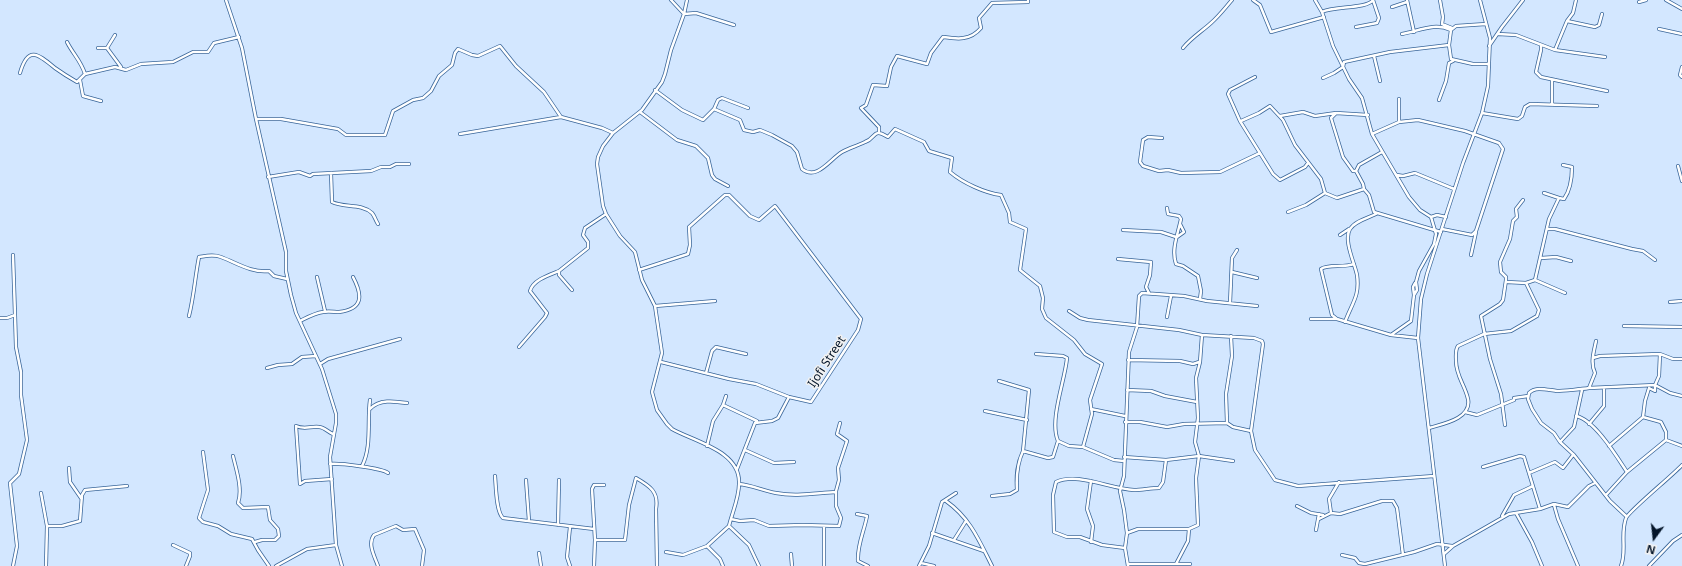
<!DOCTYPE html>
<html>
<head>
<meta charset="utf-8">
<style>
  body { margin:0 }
  #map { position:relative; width:1682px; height:566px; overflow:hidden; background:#d3e7ff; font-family:"Noto Sans",sans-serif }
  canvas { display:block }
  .north { position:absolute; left:1634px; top:518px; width:40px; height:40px; -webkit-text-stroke:3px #f2f2f2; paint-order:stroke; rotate:195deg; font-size:11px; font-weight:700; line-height:16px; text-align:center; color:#04152a }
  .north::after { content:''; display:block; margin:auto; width:14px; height:18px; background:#04152a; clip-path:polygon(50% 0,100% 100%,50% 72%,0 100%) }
</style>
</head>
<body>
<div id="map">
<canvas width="1682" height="566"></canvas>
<div class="north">N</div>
</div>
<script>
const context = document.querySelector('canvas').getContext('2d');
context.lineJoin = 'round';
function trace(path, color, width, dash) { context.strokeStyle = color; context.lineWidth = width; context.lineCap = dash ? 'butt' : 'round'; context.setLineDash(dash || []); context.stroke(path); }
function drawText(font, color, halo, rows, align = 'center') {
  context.font = font + ' "Noto Sans",sans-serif'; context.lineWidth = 3; context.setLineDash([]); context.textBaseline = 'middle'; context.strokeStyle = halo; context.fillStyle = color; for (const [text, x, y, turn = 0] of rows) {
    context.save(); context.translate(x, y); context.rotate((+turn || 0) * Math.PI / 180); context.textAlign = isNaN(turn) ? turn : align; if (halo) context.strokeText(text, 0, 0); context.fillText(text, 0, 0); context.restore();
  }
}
const minor = new Path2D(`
  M226 0 242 48 256 119 286 252V271L291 295 296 313 322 369 336 414V423L330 457 336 545 342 566
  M671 0 684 14 696 13 734 25
  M687 0 684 14 671 50 665 74 662 82 642 110 613 133 603 146 598 157 597 164 603 206 606 214 620 236 635 252 642 280 655 306 662 353 652 392 657 410 667 424 672 429C695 442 741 451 739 484 739 498 732 513 729 526L749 545 759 566
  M1253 0 1260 5 1271 32 1324 17
  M1315 0 1322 12 1333 46 1349 79 1362 98 1372 134 1409 197 1420 210 1431 217 1436 234 1434 244 1419 271 1416 282 1417 290 1414 295 1411 321 1391 335
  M1407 0 1414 32
  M1440 0 1443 17 1442 24 1452 28
  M1666 0 1682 9
  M1639 2 1646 0
  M1392 7 1407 2
  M1322 12C1334 6 1367 9 1373 0
  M1567 21 1595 27 1599 25 1602 14
  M1356 27 1377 23 1379 18 1373 0
  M1659 29 1682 34
  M1451 30 1449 45 1451 59 1473 64H1489
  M1402 34C1419 31 1434 22 1451 30L1456 26 1486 24
  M1498 34 1516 35 1555 50 1605 57
  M115 35 107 48 121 67
  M1541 45V50L1536 72 1541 77 1607 91
  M1489 46 1502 27 1523 0
  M98 48H107
  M1183 48C1191 38 1201 32 1211 23 1219 16 1225 8 1232 0
  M1555 50 1567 21 1573 13 1576 0
  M1374 56 1380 81
  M1682 67 1680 75 1682 77
  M20 73C28 45 38 54 55 68 62 73 70 78 77 82L85 74C81 61 73 54 67 42
  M85 74 115 67 126 70 141 64 173 62 193 52H208L214 43 239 37
  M1255 77 1230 90 1228 94 1240 121 1273 174 1280 180 1305 167 1308 163
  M1323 78 1334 73 1343 67 1344 62 1390 52 1449 45
  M80 80 83 96 101 101
  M1552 80V105
  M655 90 682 110 703 120 714 109 740 120 744 130 753 132 760 130 772 135 792 146 797 152 802 169C817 181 830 159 842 152 849 148 857 146 865 142 877 138 872 127 888 137L895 129 924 142 929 151 952 158 950 172C963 183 985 193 1001 195L1009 213 1010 222 1026 229 1020 270 1040 286 1043 298 1042 309 1046 318 1074 340 1085 354 1102 364 1090 400 1092 414 1083 447
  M1439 100 1446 81 1449 63 1453 61
  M714 109 718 100 722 98 748 108
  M640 112 677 140 696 146 708 158 712 175 715 179 728 186
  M1336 113 1331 118 1343 157 1353 171H1355
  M1482 113 1518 119 1522 116 1525 107 1530 104 1597 106
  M1280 116 1303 112 1315 116 1336 113 1368 115
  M256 119H281L338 129 346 135H385L393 111 413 100 423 98 431 91 439 76 452 65 455 53 458 49 472 55 478 56 500 46 516 66 544 92 561 117
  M1241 121 1259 113 1270 106 1283 120 1295 145 1321 179 1325 193
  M1399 122V99
  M879 132V127L861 108 866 105 873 85 887 86 891 67 897 56 927 64 931 53 943 37C957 39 970 41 981 28L979 18 992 3 1028 2V0
  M460 134 561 117 602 128 613 133
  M1372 134 1399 122 1418 120 1465 131 1499 143 1503 149 1476 231 1472 235 1442 229
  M1162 138 1148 137 1143 140 1140 162 1143 166 1159 171 1168 170 1181 173 1220 172 1260 153
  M1382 152 1359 165 1356 171 1363 184 1364 189 1369 195 1374 212 1441 232
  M1678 166 1682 181
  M331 173 332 202C344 208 361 203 372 213 374 215 376 221 378 224
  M1397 175 1403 176 1415 173 1454 189
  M268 177 299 172 310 176 313 174 371 171 381 167H390L396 164H409
  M1325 193 1337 198 1364 189
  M1544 193 1559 198
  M1167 208 1168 214 1179 216 1181 219C1178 234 1171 249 1176 264L1183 266 1198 276 1201 291 1200 299
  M1288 212 1306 205 1325 193
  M1431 217 1437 215 1446 217
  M1548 229H1555L1632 249 1643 251 1655 260
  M1123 230 1161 232 1176 237
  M1340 235 1349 229
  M1177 237 1184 232 1180 224
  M1471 255 1476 232
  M1541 258 1556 257 1571 261
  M1118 259 1151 262 1150 275 1146 287 1149 293
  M639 270 688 254 690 245 689 227 725 195H729L750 216 759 220 775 206 861 319 858 330 811 402 789 397 756 384 729 379 661 362
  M1232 272 1257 278
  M317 277 325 311
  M1535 280 1549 219 1559 198 1564 199C1571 189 1572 178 1572 167L1563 165
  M1507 282 1526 283 1535 280 1565 293
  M572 290 559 275V271L588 248V242L583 235 585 228 606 214
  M1414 295 1413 287 1415 283
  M1670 302 1682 301
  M1230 303 1232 258 1237 250
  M655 306 715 301
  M1069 311 1080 318 1088 320 1179 330 1202 335 1254 338 1262 341 1263 344 1251 431 1255 450 1275 480 1298 486 1434 476
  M189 316C194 296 195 277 199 257 206 256 213 254 221 257 237 263 251 273 269 271L274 276 287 279
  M1167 317 1171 296
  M0 318H7L15 315 13 255
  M1311 319H1337L1391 335 1418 338
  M1337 319 1332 315 1321 269C1328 264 1344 268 1354 264
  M300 321C308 317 315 313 323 312 328 311 334 312 339 312 363 309 363 296 353 277
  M1345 322C1352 303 1360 296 1357 275 1355 264 1343 240 1350 229 1355 221 1368 218 1376 214
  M1624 326 1682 327
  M519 347 545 317 547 313 530 291C533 280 549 275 559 271
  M1036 354 1063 356 1067 358C1065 381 1049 420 1058 441L1069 446 1083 447 1114 460 1124 461
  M1593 358 1600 356 1660 354 1673 359H1682
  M1128 360 1180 361 1193 364 1199 362
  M320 364 328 359 400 339
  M267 368 278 365 292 364 302 357 316 356
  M706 373 712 351 716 347 746 354
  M999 381 1029 390 1023 451 1048 458 1053 457 1058 441
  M1589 388 1595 373C1590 363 1594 351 1596 341
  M1127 390 1151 391 1165 396 1197 402
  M723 405 757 421
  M370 409C379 399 394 401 407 403
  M1091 409 1125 416
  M985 411 1027 420
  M1465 412 1477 415 1514 400V398L1528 396
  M1576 416C1595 420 1617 457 1627 472
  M1125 422H1140L1167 427 1184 424 1227 423 1233 427 1251 431
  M1227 423 1226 394 1232 356 1231 336
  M1589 424 1604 406V388
  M1505 425 1501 394 1490 359 1481 316 1500 304 1503 300 1506 280V277L1501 272 1500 262 1510 239 1513 221 1517 217 1516 209 1523 200
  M1429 428C1442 424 1472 419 1468 399 1465 385 1456 376 1456 361 1456 356 1455 350 1458 346L1484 334 1511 331 1537 316 1539 310 1526 283
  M1666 440 1682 446
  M1560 442 1574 427 1582 390
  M707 446 713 421 723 405 726 396
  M1609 446 1643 417 1645 401 1649 388 1655 391V385L1659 376 1660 354
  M745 450 774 463 794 462
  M203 452 208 490 199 518 203 522 218 526 231 534 252 539 258 550 269 566
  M233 456C236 469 243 489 238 503L243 508 268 507 270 520 278 529 279 536 275 540H262L255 542
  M1124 457 1166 460 1199 456 1233 461
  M330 464C339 463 382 468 388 473
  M362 466C372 447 367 421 370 400
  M1483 467 1520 456 1524 457 1540 509
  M69 468 70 482 81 498
  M737 469 755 423 772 421 778 418 789 397
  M1529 473 1555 462 1563 468 1573 455
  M495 476C496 486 496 512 503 518L594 529
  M332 479 305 481 300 484 296 426C304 430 311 426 319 427 324 427 328 432 333 434
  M526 480 529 521
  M739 484C752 485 763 491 776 493 796 497 816 493 836 492
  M41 493 47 526
  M1606 495 1627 472 1666 440V432L1661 422 1643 417
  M992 496 1010 494 1017 490C1016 475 1017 464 1023 451
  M946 501C970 518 979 540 992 566
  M1554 505 1558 519 1578 566
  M1297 506 1311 513 1323 515
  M1331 513 1329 499 1339 482
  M1516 513 1532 542 1542 566
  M857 514 867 516C864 532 857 545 858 561L868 566
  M1502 516 1514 495 1533 486
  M1626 516 1610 501 1574 455 1560 442 1554 433 1541 423 1532 409 1528 399 1529 393C1536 386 1547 390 1557 391 1563 391 1583 389 1589 388L1655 385 1670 393 1682 396
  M731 519 740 521 754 520 769 526 803 525 839 526 841 518 836 506V491L839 480 838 468 847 441 837 434 840 423
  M1319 519 1331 513 1340 514 1382 501H1393L1397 508 1403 555
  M558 525 559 480
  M824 526V566
  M570 527 567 557 570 566
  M1316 530 1319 514
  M932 533 984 551
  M1127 533 1138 529H1189L1198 525 1196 478 1199 456 1195 442 1198 418 1196 378 1200 362 1202 335
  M595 540H625L629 505 636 478C650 486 659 492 656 509L657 566
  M954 540 966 521
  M1091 542 1093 526 1087 509 1091 481
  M173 545 190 553V556L186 566
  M707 546 720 559 723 566
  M1125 548 1102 545 1080 537H1067L1054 532 1053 495 1056 482C1078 472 1110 489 1134 490 1142 490 1151 488 1159 488L1163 482 1166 460
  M666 552 683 555 707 546 729 526
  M539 553 541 566
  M791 554 792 566
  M1444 554 1453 546 1509 514 1540 509 1554 504 1568 507 1589 486 1595 483
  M1342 555 1355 558 1359 563 1365 564 1414 552 1437 544 1452 546
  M921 563 934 566
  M1128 564H1190
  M1176 564 1188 541 1189 529
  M13 566 17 546 10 483 19 474 27 440 21 395V372L16 347 15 315
  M46 566 47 526H62L80 521 82 495 85 490 127 486
  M276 566 307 549 336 545
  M378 566C375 557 367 544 374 535L396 526 403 530 415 529 424 550 422 566
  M594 566 595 540 592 489 594 485H604
  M919 566 929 546 942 502 956 493
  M1128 566 1125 548 1127 533 1124 510 1120 491 1124 476 1129 352 1137 327 1139 296 1142 293 1184 296 1207 301 1257 306
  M1445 566 1418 338 1421 299 1427 274 1463 163 1482 113 1488 86 1490 38 1480 0
  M1621 566C1627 551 1620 534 1626 518 1629 511 1673 475 1682 465
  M1649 566 1673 541 1682 535`);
trace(minor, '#386599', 4);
trace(minor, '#fff', 2.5);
drawText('12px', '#04152a', '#f2f2f2', [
  ["Ijofi Street",827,362,-57]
]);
</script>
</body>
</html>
